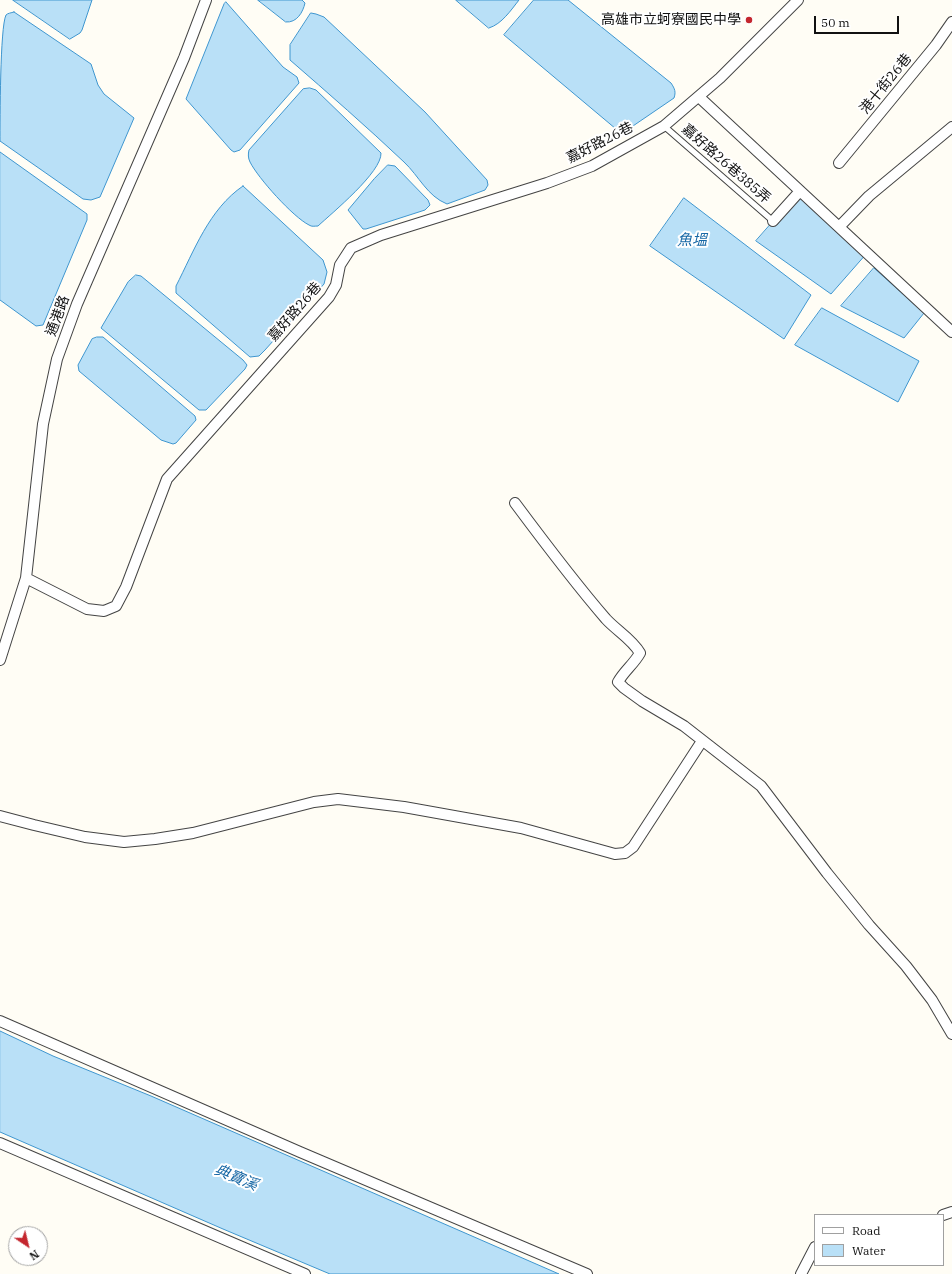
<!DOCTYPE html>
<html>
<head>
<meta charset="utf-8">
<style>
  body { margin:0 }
  #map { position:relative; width:952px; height:1274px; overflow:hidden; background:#fffdf5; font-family:"IBM Plex Serif",serif }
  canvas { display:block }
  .legend { position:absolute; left:814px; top:1214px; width:130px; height:52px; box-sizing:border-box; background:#fff; border:1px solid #a0a0a0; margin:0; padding:5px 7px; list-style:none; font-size:12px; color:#111 }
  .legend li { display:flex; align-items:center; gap:8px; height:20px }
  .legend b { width:20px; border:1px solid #a0a0a0 }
  .north { position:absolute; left:8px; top:1226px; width:40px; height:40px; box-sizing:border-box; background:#fff; border:1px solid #a0a0a0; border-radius:50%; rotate:145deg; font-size:11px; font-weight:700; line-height:16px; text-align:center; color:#111 }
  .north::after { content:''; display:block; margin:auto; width:14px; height:18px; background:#c4262e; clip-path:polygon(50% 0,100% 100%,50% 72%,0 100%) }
  .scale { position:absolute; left:814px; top:16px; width:85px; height:18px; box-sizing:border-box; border:2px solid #111; border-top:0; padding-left:5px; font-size:12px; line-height:14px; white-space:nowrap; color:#111; -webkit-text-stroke:3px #fff; paint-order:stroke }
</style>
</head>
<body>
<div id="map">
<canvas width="952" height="1274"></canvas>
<ul class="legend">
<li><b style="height:5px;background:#fff"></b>Road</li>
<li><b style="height:11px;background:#b9e0f7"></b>Water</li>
</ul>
<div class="north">N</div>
<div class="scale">50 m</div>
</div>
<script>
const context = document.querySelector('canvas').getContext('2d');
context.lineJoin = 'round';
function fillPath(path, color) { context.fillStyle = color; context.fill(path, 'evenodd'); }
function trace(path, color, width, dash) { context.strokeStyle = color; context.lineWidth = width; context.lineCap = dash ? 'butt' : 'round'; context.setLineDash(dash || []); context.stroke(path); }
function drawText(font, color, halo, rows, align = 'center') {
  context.font = font + ' "IBM Plex Serif","Noto Sans TC",serif'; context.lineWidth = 4; context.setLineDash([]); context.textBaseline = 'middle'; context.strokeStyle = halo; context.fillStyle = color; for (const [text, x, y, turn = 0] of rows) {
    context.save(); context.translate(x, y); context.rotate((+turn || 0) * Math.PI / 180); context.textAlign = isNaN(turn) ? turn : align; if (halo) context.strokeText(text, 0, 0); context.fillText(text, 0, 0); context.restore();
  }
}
const water = new Path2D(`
  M13 0H92L82 30 80 33 70 39Z
  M258 0H302L305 3C303 12 297 23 286 22Z
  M456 0H519C511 10 502 24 489 28Z
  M534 0H568L671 83C675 89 676 92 674 98L630 128 616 129 504 35Z
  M226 2 283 67 297 77 299 83 240 150 234 152 231 150 186 99 224 4Z
  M14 12 91 64 98 85 104 94 134 118 100 197 91 200 83 199 0 141C0 121 0 27 6 15 8 13 11 13 14 12Z
  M311 13 316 14 324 17 425 112 487 180 488 185 485 190 447 204C427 196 419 176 404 162 367 127 328 93 290 60V45Z
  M310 88 316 90 381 153C382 172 332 213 318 226 314 226 312 227 309 225 293 217 258 178 250 162 248 158 248 154 249 150L303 89Z
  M0 152 87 214V220L43 325 36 326 0 300Z
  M388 165 395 166 428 200 430 205 425 210 366 229H363L348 210 374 179Z
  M243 186 323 260 327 272 324 284 265 350 259 356 250 357 176 293V286C194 251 209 209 243 186Z
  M800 191 867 253 831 294 756 241Z
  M684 198 811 295 784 339 650 246Z
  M874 268 924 313 904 338 841 306Z
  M136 275 141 276 243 360 247 365 245 369 206 410H199L101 328 128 282Z
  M822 308 919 361 898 402 795 345Z
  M97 337H103L195 416 196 420 176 443 173 444 161 440 79 371 78 365 92 339Z
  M0 1031 53 1056 151 1096 559 1274H330L223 1229 0 1132Z`);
fillPath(water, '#b9e0f7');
trace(water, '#3f96cf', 1);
const lane = new Path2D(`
  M664 126 773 221`);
const street = new Path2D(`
  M699 97 952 332
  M839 163 936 45 952 22
  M773 221 800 191
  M839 227 869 196 952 127
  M515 503C544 542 574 582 606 619 617 631 632 639 640 653 634 664 624 671 618 682L624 688 642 701 684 726 761 786 827 873 869 925 906 966 932 1000 952 1034
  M26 578 87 609 104 611 116 606 126 587 167 479 329 297 336 285 340 265 351 248 381 235 547 183 592 166 664 126 720 78 798 0
  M0 660 26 578 43 424 57 359 77 304 184 58 206 0
  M0 816 34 825 85 837 124 842 155 839 193 833 314 802 338 799 404 807 521 828 615 854 625 853 633 847 702 741
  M0 1021 300 1152 587 1274
  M0 1143 305 1274
  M943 1215 952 1212
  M801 1274 815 1247`);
trace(lane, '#444', 7);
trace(street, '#444', 12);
trace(lane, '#fff', 5);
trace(street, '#fff', 10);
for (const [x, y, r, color] of [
  [749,20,4,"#c4262e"]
]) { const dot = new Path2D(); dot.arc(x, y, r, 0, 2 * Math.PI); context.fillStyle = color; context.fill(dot); trace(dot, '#fff', 1.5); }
drawText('14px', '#111', '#fff', [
  ["高雄市立蚵寮國民中學",741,20]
], 'right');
drawText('14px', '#111', '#fff', [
  ["港十街26巷",886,84,-51],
  ["嘉好路26巷",600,143,-27],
  ["嘉好路26巷385弄",726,164,41],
  ["嘉好路26巷",295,312,-49],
  ["通港路",58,316,-70]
]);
drawText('italic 15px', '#1768a6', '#fff', [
  ["魚塭",692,241],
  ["典寶溪",236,1178,22]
]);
</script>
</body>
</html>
